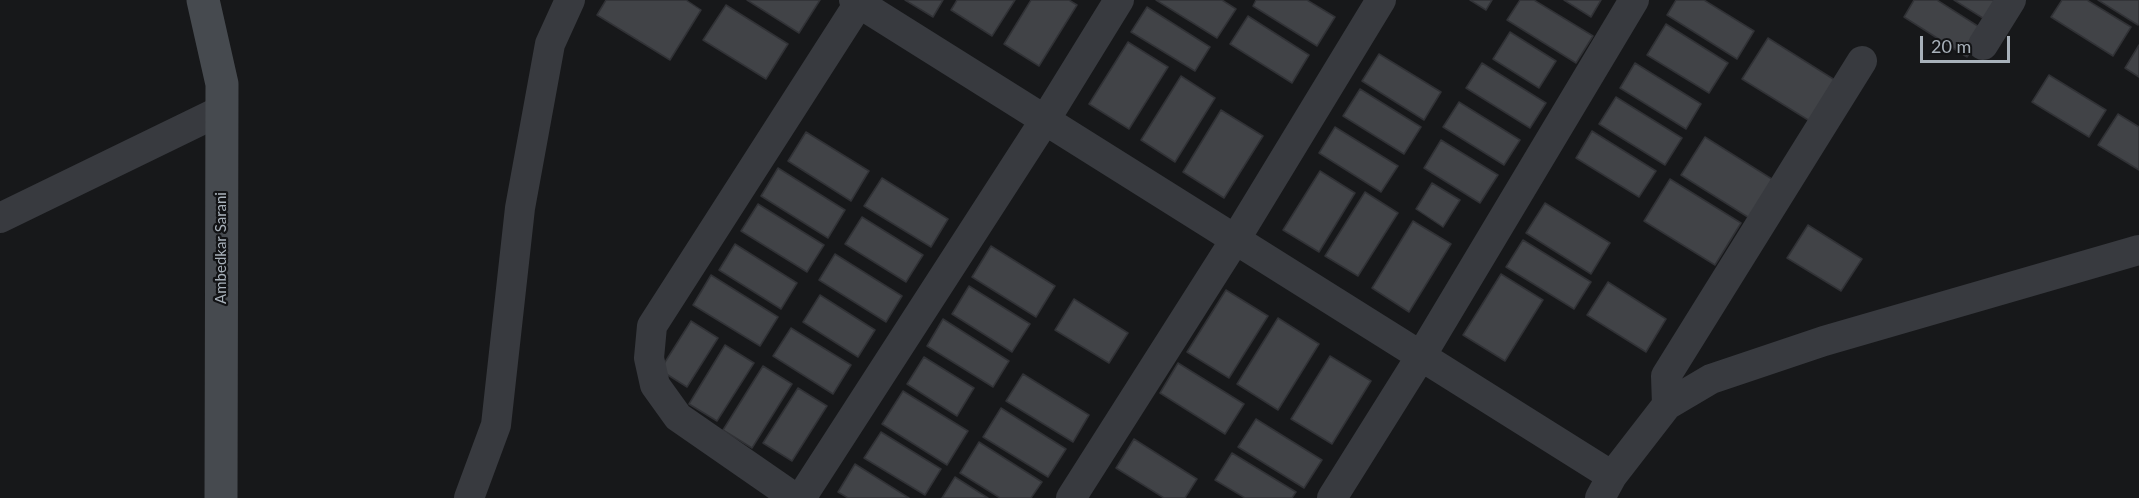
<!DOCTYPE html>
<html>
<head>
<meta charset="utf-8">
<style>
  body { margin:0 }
  #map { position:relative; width:2139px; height:498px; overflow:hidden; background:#17181a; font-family:Lato,sans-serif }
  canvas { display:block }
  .scale { position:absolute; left:1920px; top:36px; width:90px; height:27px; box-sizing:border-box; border:3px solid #a8b1ba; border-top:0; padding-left:8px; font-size:18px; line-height:21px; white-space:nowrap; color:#a8b1ba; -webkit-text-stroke:4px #121315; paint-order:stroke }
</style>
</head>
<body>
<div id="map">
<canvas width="2139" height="498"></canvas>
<div class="scale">20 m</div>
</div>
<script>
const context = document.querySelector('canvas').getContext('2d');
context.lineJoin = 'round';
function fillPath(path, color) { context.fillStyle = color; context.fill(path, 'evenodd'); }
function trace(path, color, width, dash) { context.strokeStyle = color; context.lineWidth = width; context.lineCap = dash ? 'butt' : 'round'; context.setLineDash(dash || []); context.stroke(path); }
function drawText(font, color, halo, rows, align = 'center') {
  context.font = font + ' Lato,sans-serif'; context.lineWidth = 4.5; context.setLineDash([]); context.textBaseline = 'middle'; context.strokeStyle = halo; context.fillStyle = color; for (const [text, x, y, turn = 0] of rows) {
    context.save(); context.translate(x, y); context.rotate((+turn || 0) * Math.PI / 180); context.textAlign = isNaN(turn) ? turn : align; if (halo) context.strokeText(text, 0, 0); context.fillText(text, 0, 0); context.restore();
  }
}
const building = new Path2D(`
  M606 0H686L701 10 670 60 597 15Z
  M747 0H820L799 33Z
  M905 0H943L933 17Z
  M957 0H1015L992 36 951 10Z
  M1031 0H1069L1077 5 1039 66 1004 44Z
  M1156 0H1222L1236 9 1217 38Z
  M1256 0H1307L1335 17 1317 46 1253 6Z
  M1470 0H1492L1486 10Z
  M1520 0H1534L1593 36 1576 63 1507 20Z
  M1564 0H1601L1591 17Z
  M1676 0H1704L1754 31 1737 59 1667 15Z
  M1914 0H1937L1984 30 1967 57 1904 17Z
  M1954 0H1999L1986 20Z
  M2062 0H2087L2131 27 2113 56 2051 17Z
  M2098 0H2139V24L2138 25Z
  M726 5 788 44 766 79 703 40Z
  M1147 7 1210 47 1195 71 1131 32Z
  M1248 16 1309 55 1292 83 1230 44Z
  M1666 24 1728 63 1709 93 1647 55Z
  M1510 32 1556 61 1539 88 1493 59Z
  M1768 38 1838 82 1813 123 1742 79Z
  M1128 42 1168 67 1129 129 1089 104Z
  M2139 45V77L2125 68Z
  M1379 54 1441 92 1424 120 1362 81Z
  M1482 63 1546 103 1530 128 1466 88Z
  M1635 63 1701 104 1686 129 1620 88Z
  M2049 75 2106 110 2089 137 2032 102Z
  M1181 76 1215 98 1175 162 1141 140Z
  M1360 89 1421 127 1404 154 1343 116Z
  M1616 97 1682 138 1665 165 1599 124Z
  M1459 102 1520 140 1504 165 1443 127Z
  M1221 110 1263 136 1224 198 1183 172Z
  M2118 114 2139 127V170L2098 145Z
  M1335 127 1398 166 1381 192 1319 153Z
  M1592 131 1656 171 1639 197 1576 158Z
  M806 132 869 171 851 201 788 161Z
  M1705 137 1775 181 1751 219 1681 175Z
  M1441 140 1498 175 1480 203 1424 168Z
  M778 168 845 210 828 238 761 196Z
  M1320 171 1355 193 1319 252 1283 230Z
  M882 178 948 219 931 247 864 206Z
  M1670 179 1741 223 1715 265 1644 221Z
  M1432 183 1460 200 1443 227 1416 209Z
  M1365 192 1398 213 1358 276 1325 256Z
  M1545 203 1610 243 1591 274 1526 233Z
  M758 204 824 245 807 272 741 231Z
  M862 217 923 255 906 282 845 244Z
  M1413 221 1451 244 1409 312 1372 288Z
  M1808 225 1862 259 1841 291 1787 258Z
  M1523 240 1591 282 1574 309 1506 267Z
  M735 244 797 283 781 309 719 270Z
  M991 246 1055 286 1036 317 972 277Z
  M835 254 902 296 886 322 819 280Z
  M1501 274 1543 300 1505 361 1463 335Z
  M711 275 778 317 760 346 693 305Z
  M1608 282 1666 319 1646 352 1587 315Z
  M969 286 1030 324 1012 352 952 314Z
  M1226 290 1268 316 1229 378 1187 352Z
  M820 295 875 330 858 357 803 322Z
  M1074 299 1128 333 1109 363 1055 330Z
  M1278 318 1319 344 1278 410 1237 384Z
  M943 319 1009 361 993 387 927 346Z
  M691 321 718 338 687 387 660 370Z
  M791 328 851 365 833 394 773 356Z
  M725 345 754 363 717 421 689 404Z
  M1330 356 1371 381 1332 444 1291 419Z
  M924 357 974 388 957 416 907 384Z
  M1178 363 1244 404 1225 434 1160 393Z
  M763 366 792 384 752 448 723 430Z
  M1023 374 1089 415 1073 442 1006 401Z
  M798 388 827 406 792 461 763 443Z
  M903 391 968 431 947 465 882 424Z
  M1001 408 1066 449 1048 477 983 437Z
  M1256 419 1322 460 1304 488 1238 447Z
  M881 432 941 469 925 495 864 458Z
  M1134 439 1197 479 1185 498H1164L1116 468Z
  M979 442 1042 482 1031 498H1000L960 473Z
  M1232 453 1296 492 1292 498H1245L1215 480Z
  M855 464 909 498H848L838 492Z
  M955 477 988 498H942Z`);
fillPath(building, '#414347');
trace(building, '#313236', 1.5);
trace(new Path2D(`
  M854 0 1612 476
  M1983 45 2011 0
  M0 218 222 110
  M1667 405 1666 376 1862 61
  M469 498 496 425 520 208 550 44 570 0
  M795 498 678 417 655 385 649 358 652 326 861 0
  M801 498 1045 120 1119 0
  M1071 498 1235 240 1381 0
  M1332 498 1421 356 1634 0
  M1600 498 1612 476 1667 405 1711 379 1824 341 2139 250`), '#383a3f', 30);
trace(new Path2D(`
  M203 0 222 84 221 498`), '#464a4f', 33);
drawText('15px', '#a8b1ba', '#121315', [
  ["Ambedkar Sarani",221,248,-90]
]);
</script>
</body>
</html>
